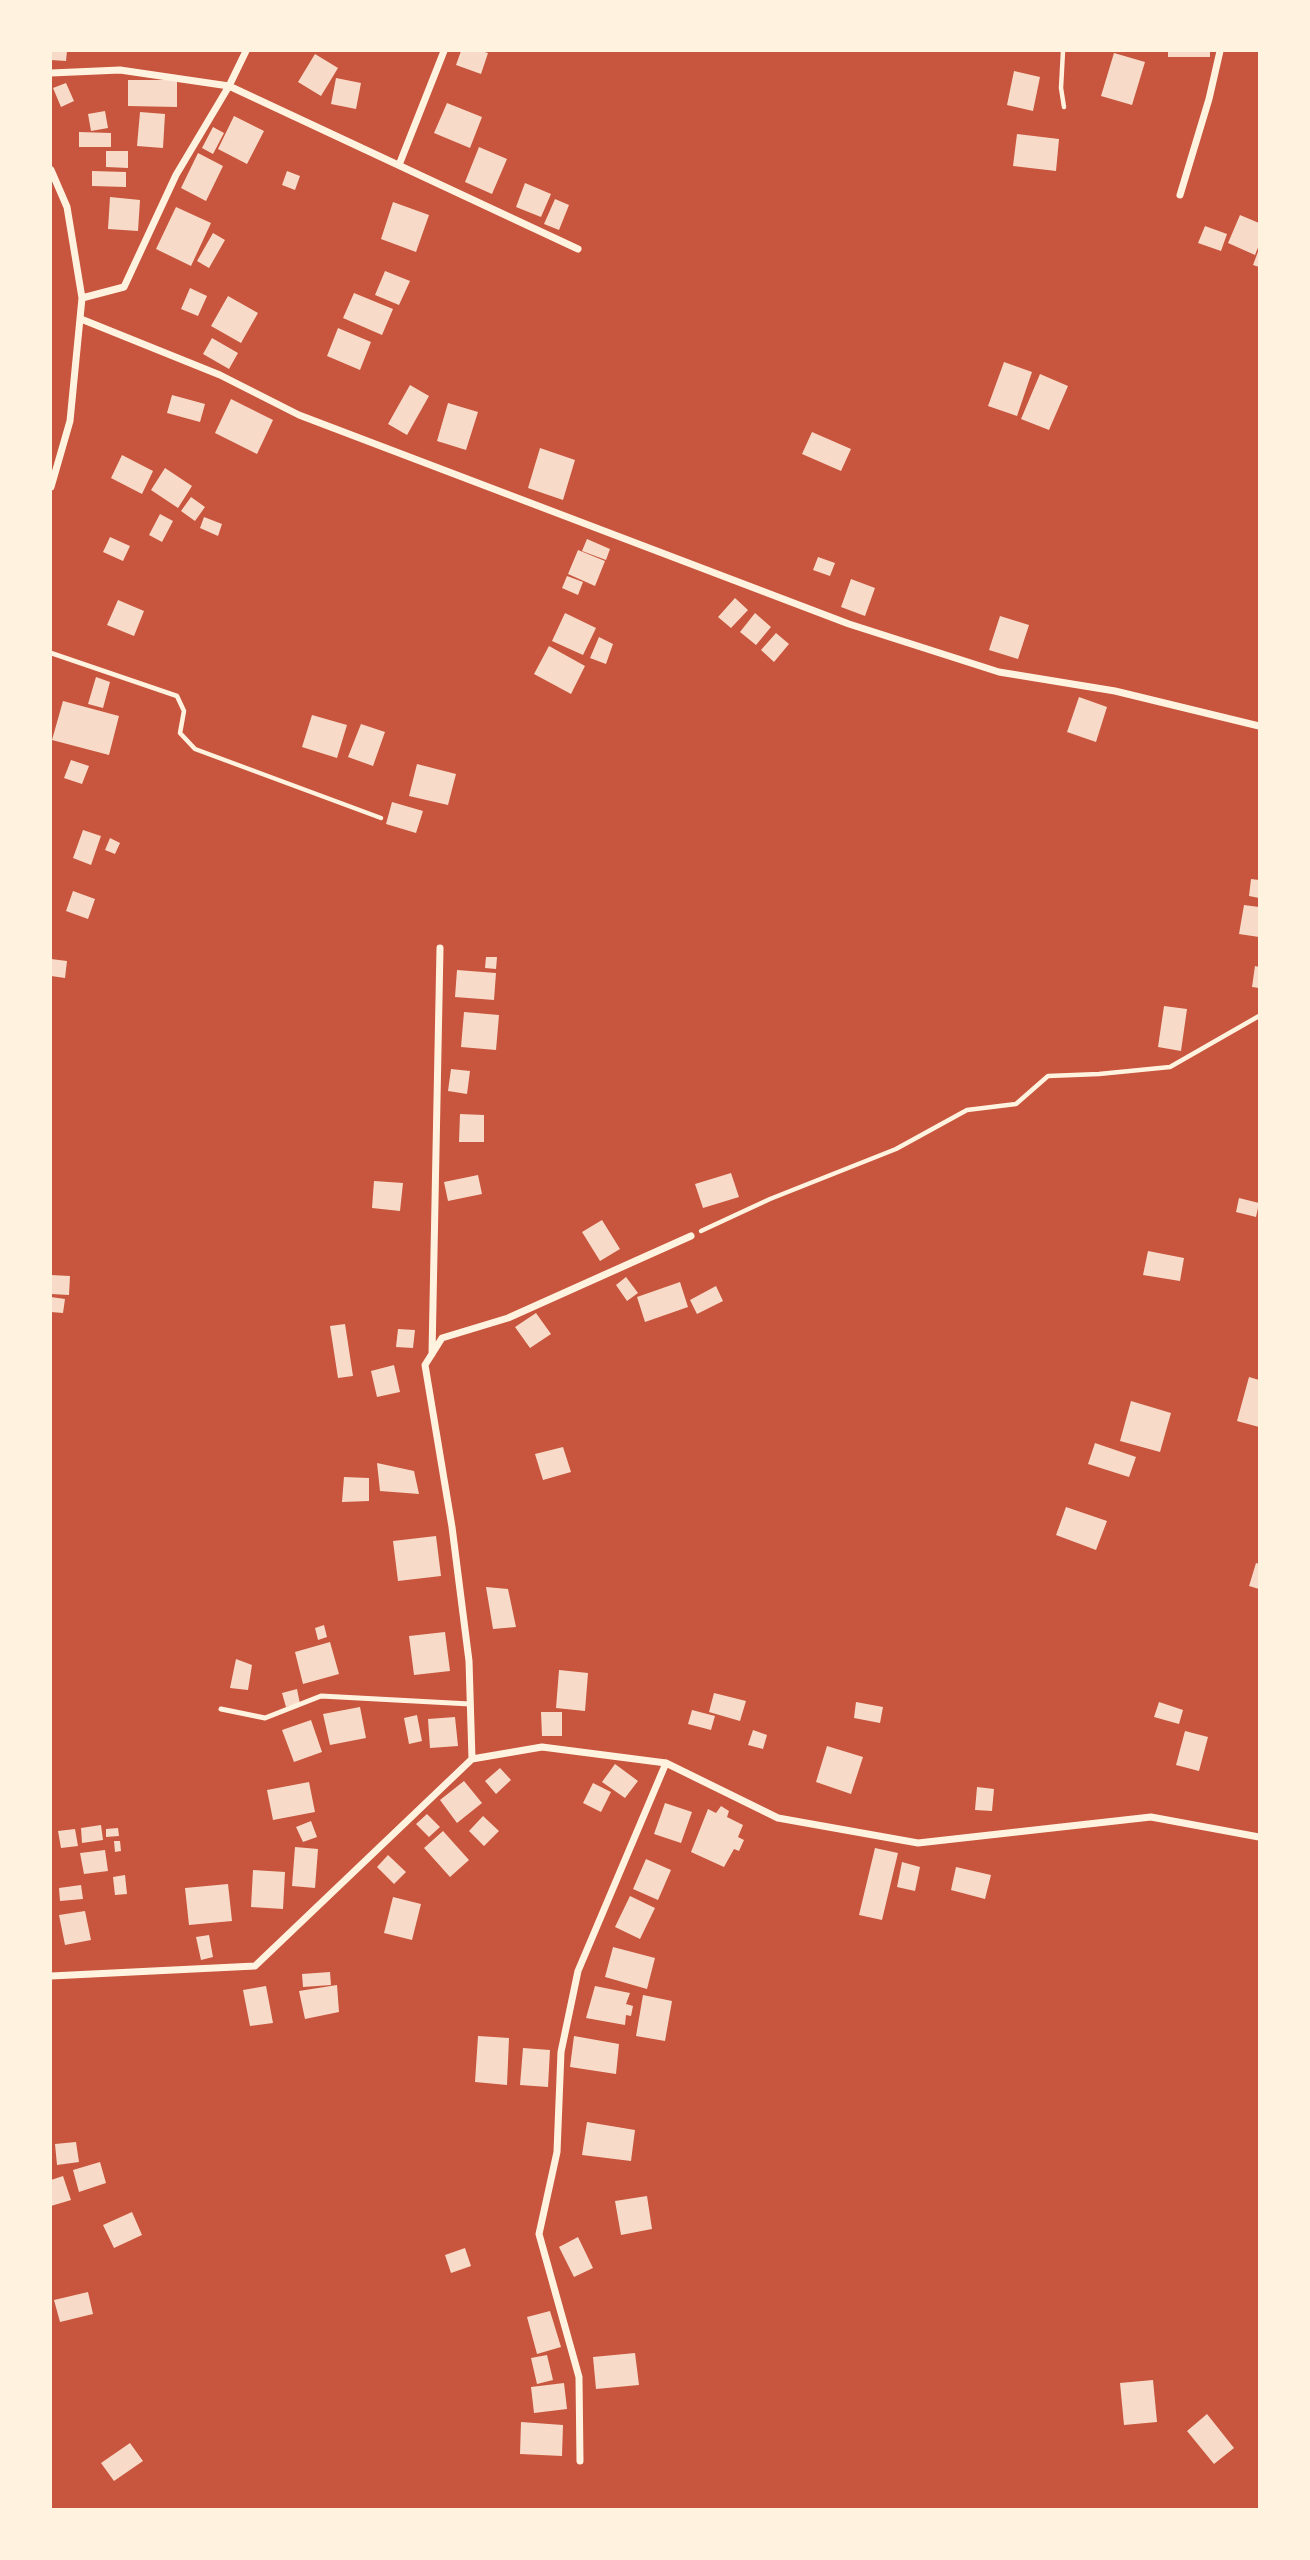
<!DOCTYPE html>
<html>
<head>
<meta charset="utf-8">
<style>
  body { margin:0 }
  #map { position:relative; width:1310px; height:2560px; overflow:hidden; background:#c8553d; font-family:"Noto Serif",serif }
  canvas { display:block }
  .frame { position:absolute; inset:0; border:52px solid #fff3e0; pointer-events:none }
</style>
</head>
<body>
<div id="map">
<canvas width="1310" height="2560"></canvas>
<div class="frame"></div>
</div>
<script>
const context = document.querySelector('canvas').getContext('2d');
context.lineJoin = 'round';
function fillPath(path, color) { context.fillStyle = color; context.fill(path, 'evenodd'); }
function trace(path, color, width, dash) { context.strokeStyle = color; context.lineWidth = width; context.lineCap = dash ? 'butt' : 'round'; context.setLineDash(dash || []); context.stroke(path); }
fillPath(new Path2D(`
  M51 51H67L66 61 51 60Z
  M461 51H481L488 53 481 74 456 65Z
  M1168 51H1210V57H1168Z
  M1114 53 1145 62 1132 105 1101 96Z
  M315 54 338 68 321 96 298 82Z
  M1014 71 1040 77 1033 111 1007 105Z
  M336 78 361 83 356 109 331 104Z
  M128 80H177V107L128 106Z
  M66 83 74 101 61 107 53 88Z
  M447 103 482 117 470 148 434 133Z
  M105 111 108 128 91 131 88 114Z
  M140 112 165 114 163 148 137 146Z
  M234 116 264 131 247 164 218 149Z
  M213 127 224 133 213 154 202 148Z
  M79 132 111 133V147H79Z
  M1017 134 1059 139 1056 171 1013 166Z
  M479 147 507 159 492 194 465 182Z
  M106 151H128V168L106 167Z
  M198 153 223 166 206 201 181 188Z
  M92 171 126 172V187L92 186Z
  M287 171 300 176 295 190 282 185Z
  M525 183 551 194 541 217 516 207Z
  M110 197 140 200 138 231 108 229Z
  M555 199 569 205 559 230 544 224Z
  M393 202 429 215 416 252 381 239Z
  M176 207 211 223 191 266 156 249Z
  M1240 215 1259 223V245L1255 255 1228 243Z
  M1205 226 1227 234 1221 251 1198 243Z
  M213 233 225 240 209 268 197 261Z
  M1259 249V267L1253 265Z
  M385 271 410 281 399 305 375 295Z
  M190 288 207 296 198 316 181 309Z
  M354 293 393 309 382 335 343 318Z
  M228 296 258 313 241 343 211 326Z
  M338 328 371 342 360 370 327 356Z
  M212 338 238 353 229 369 203 354Z
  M1004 362 1032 372 1017 416 988 406Z
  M1040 374 1068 386 1049 430 1021 419Z
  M410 385 429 396 407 435 388 424Z
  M172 395 205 404 200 422 167 413Z
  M231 399 273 420 257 454 215 433Z
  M448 403 478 412 466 450 437 441Z
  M812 432 851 449 841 471 802 454Z
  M540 448 575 460 563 500 528 488Z
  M122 455 153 471 142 494 111 478Z
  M165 468 192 486 178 508 151 490Z
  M191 497 205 507 195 521 181 511Z
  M160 514 173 521 162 542 149 535Z
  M204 517 222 524 218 536 200 528Z
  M110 537 130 546 123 561 103 552Z
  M587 539 610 549 606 560 582 551Z
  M578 550 605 561 595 586 568 574Z
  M818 557 835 563 830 576 813 570Z
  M567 576 583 582 578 595 562 588Z
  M851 579 875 588 865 616 841 607Z
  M735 598 748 610 731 628 718 617Z
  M118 600 144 611 134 636 107 625Z
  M565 613 596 628 583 655 552 641Z
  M755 613 771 627 756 645 740 632Z
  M1000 616 1029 625 1018 659 989 650Z
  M776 633 789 644 774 662 761 650Z
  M599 637 613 644 606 664 590 658Z
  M549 646 585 666 571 694 534 674Z
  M96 677 110 682 103 708 88 704Z
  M1079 697 1107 707 1096 742 1067 732Z
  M63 701 119 716 109 755 52 740Z
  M312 715 347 725 337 758 302 747Z
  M361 724 385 732 373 766 348 757Z
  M71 760 89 766 82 784 64 778Z
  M417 764 456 774 448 805 409 796Z
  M392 802 423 811 416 833 386 824Z
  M83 830 101 836 91 865 73 858Z
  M110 838 120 843 115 854 105 850Z
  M1251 879 1259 880V898L1249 896Z
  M73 891 95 899 88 919 66 911Z
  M1244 905 1259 907V937L1239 934Z
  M486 957H497L496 969 485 968Z
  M51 959 67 961 65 978 51 976Z
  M1255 966 1259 967V988L1252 987Z
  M457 970 496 973 494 1000 455 997Z
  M1164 1006 1187 1009 1181 1051 1158 1047Z
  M464 1012 499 1015 496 1050 461 1047Z
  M451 1069 470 1071 467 1094 448 1091Z
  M460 1114 484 1115V1142H459Z
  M731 1173 739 1197 703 1208 695 1184Z
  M478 1175 482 1194 448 1201 444 1182Z
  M374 1181 403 1183 400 1211 372 1208Z
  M1239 1198 1259 1203 1256 1217 1236 1212Z
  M602 1220 620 1249 600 1261 582 1232Z
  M1148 1251 1184 1258 1180 1281 1143 1275Z
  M51 1275 70 1276 69 1295 51 1294Z
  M626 1277 638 1293 627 1301 616 1285Z
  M680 1282 688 1307 645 1322 637 1297Z
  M716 1286 723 1301 697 1314 690 1300Z
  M51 1297 65 1299 63 1313 51 1312Z
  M536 1313 551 1334 530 1348 515 1327Z
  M345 1324 353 1376 338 1378 330 1326Z
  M398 1329 415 1330 413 1348 396 1347Z
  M394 1365 400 1392 377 1397 371 1371Z
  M1249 1377 1259 1380V1427L1237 1421Z
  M1131 1401 1171 1413 1160 1452 1120 1441Z
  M1095 1443 1136 1457 1129 1477 1088 1464Z
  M563 1447 571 1472 543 1480 535 1454Z
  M377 1463 414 1471 419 1494 380 1491Z
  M344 1477 369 1478V1501L342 1502Z
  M1066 1507 1107 1521 1096 1550 1056 1535Z
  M436 1536 441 1576 398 1581 393 1541Z
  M1256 1563 1259 1564V1589L1249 1586Z
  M486 1587 508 1589 516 1627 493 1629Z
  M324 1625 327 1637 318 1640 315 1628Z
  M445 1632 450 1671 414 1675 409 1636Z
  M330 1642 339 1674 303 1684 295 1652Z
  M236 1659 252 1665 248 1690 230 1688Z
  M559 1670 588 1673 585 1711 556 1708Z
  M297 1689 300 1704 286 1707 282 1693Z
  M714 1693 746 1701 740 1721 709 1712Z
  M856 1702 883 1707 880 1723 854 1718Z
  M1159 1702 1183 1710 1179 1724 1154 1717Z
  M360 1707 366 1738 330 1745 323 1714Z
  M692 1710 715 1716 711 1730 688 1724Z
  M541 1712H562V1736H542Z
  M417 1715 422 1741 409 1744 404 1718Z
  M455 1717 458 1746 430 1748 428 1719Z
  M311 1720 322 1752 294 1762 282 1730Z
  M753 1730 767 1735 763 1749 748 1745Z
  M1185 1731 1208 1737 1199 1771 1176 1765Z
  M827 1746 863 1757 851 1794 816 1782Z
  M615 1764 638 1781 625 1798 602 1782Z
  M500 1768 511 1780 496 1794 485 1781Z
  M464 1781 482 1803 457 1823 440 1800Z
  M309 1782 315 1812 273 1820 267 1790Z
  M593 1783 611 1792 601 1812 583 1803Z
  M977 1787 994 1789 992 1811 975 1810Z
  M665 1803 692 1812 681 1843 654 1834Z
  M721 1806 729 1811 727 1817 743 1825 738 1837 744 1840 739 1851 734 1849 724 1867 691 1852 708 1809 716 1813Z
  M427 1814 440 1827 429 1837 416 1824Z
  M483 1816 499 1831 484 1846 469 1831Z
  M311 1821 317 1837 303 1842 296 1827Z
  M101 1825 103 1840 82 1843 81 1828Z
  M118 1828 119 1836 106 1837V1829Z
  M75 1829 78 1846 61 1848 58 1831Z
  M443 1831 469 1860 450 1877 424 1848Z
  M114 1841H120L121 1851 115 1852Z
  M295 1847 318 1849 315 1888 292 1886Z
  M875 1848 898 1853 882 1920 859 1915Z
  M105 1850 108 1871 84 1874 80 1853Z
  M388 1855 406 1872 394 1884 377 1867Z
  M646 1859 671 1870 658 1900 633 1889Z
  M902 1862 920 1867 915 1891 897 1887Z
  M956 1867 991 1875 985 1899 951 1890Z
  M253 1870 285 1872 283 1909 251 1907Z
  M125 1875 127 1894 115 1895 113 1877Z
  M228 1884 232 1921 189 1925 185 1888Z
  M81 1885 83 1899 60 1901 59 1888Z
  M630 1896 655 1908 640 1939 615 1927Z
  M393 1897 421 1904 412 1940 384 1933Z
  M85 1911 91 1940 65 1945 59 1915Z
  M209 1935 213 1957 201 1960 196 1937Z
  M613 1947 655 1958 647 1989 605 1977Z
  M330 1972 331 1985 303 1987 302 1974Z
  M337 1985 339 2012 305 2019 299 1991Z
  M266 1986 273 2023 250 2026 243 1990Z
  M595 1986 630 1993 626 2004 633 2006 631 2016 626 2015 625 2025 586 2018Z
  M643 1995 672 2001 665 2041 636 2036Z
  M478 2036 509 2038 507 2085 475 2082Z
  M574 2036 619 2044 616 2074 570 2067Z
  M523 2048 550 2050 548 2087 520 2085Z
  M587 2122 635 2130 631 2161 582 2155Z
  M76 2142 79 2162 57 2165 55 2144Z
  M100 2162 106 2183 79 2192 73 2170Z
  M63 2176 71 2200 51 2206V2180Z
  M647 2196 652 2229 621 2235 615 2201Z
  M132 2212 142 2235 114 2248 103 2225Z
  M578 2237 593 2268 574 2277 559 2247Z
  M465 2248 471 2266 451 2273 445 2255Z
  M88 2292 93 2314 60 2322 54 2300Z
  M550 2311 561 2347 537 2354 527 2317Z
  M635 2353 639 2385 596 2389 593 2357Z
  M547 2355 553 2380 537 2384 531 2358Z
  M1153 2380 1157 2422 1124 2425 1120 2383Z
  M564 2383 567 2409 534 2413 531 2387Z
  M1207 2414 1234 2448 1214 2464 1187 2431Z
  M521 2422 563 2425 562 2456 520 2454Z
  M130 2443 143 2461 114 2481 101 2463Z`), '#f7dbc8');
trace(new Path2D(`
  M1063 51 1061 88 1064 107
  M51 653 177 696 184 711 180 733 195 749 381 818
  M701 1231 770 1199 896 1149 967 1110 1016 1104 1048 1076 1099 1074 1170 1067 1259 1016`), '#fff3e0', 4.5);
trace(new Path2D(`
  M221 1709 265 1718 321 1696 470 1704`), '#fff3e0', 5);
trace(new Path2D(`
  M51 73 120 70 229 86 578 249
  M399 165 444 51
  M51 170 67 207 82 298 70 421 51 487
  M1180 195 1209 99 1220 51
  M82 298 124 287 176 175 229 86 246 51
  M81 319 220 375 299 415 849 624 999 672 1115 691 1259 726
  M432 1354 440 948
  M472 1759 469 1661 452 1527 425 1365 442 1338 508 1318 691 1236
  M51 1976 255 1966 472 1759 542 1747 666 1763 778 1818 918 1843 1151 1817 1259 1837
  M580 2461 579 2377 539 2234 557 2152 561 2052 578 1971 666 1763`), '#fff3e0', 7);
</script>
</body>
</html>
